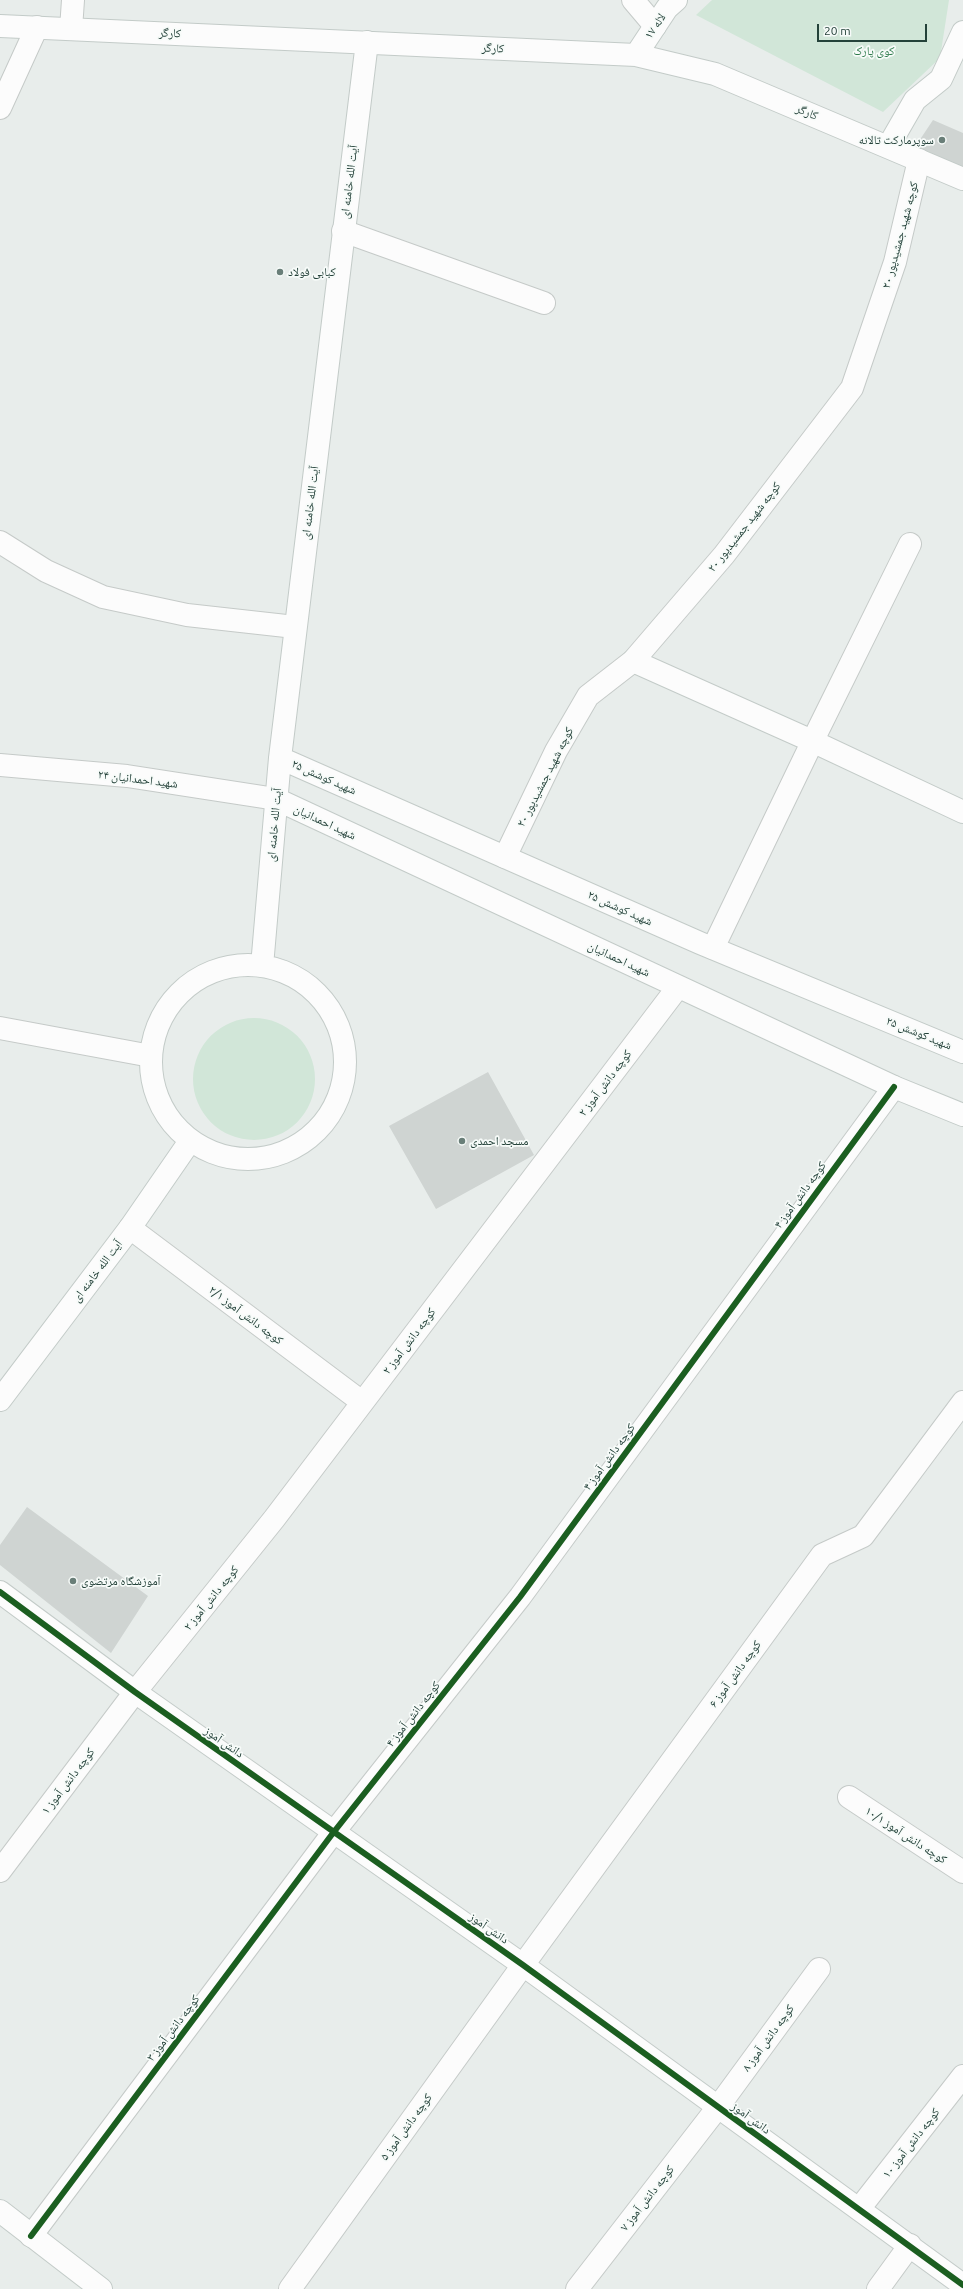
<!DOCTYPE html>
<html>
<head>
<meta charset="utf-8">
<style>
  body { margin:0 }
  #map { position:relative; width:963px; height:2289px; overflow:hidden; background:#e8edeb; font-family:Ubuntu,sans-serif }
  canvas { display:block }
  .scale { position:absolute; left:817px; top:24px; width:110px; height:18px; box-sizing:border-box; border:2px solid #24423a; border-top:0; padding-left:5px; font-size:12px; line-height:14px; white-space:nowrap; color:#24423a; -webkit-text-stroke:3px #f7fbf9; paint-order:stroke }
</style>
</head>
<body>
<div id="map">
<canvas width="963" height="2289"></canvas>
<div class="scale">20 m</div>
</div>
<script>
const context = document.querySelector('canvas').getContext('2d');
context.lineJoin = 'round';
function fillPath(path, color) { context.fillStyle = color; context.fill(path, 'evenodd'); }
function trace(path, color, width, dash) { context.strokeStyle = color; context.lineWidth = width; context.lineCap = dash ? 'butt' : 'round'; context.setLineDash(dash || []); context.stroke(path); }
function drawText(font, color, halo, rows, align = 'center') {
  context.font = font + ' Ubuntu,"Noto Naskh Arabic",sans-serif'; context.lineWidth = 3.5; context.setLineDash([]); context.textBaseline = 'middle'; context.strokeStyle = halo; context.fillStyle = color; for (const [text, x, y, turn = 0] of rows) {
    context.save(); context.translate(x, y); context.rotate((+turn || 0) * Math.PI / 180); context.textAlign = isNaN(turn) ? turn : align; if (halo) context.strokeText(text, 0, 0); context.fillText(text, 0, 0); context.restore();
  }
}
fillPath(new Path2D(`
  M712 0H949L940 58 883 112 696 15Z
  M193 1079a61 61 0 1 1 122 0a61 61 0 1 1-122 0Z`), '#d1e6d8');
fillPath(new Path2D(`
  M933 120 963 133V170L915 147Z
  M488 1072 534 1155 436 1209 389 1126Z
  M27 1507 148 1596 111 1653 0 1565V1545Z`), '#cfd4d2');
const street = new Path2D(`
  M633 0 655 26
  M71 29 73 0
  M0 108 37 27
  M343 231 544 303
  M0 542 46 571 103 597 187 615 295 627
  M0 765 127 776 276 799
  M505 857 556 751 588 696 633 661 724 555 852 388 895 262 919 160
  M713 948 819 728 910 544
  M0 1028 151 1056
  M130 1228 362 1402
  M849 1797 963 1872
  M0 1871 135 1692 274 1519 678 987
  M859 2209 963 2076
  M31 2236 333 1833 520 1597 894 1087
  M290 2289 523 1965 822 1555 863 1536 963 1402
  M577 2289 718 2107 819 1969
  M878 2289 910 2245`);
const secondary = new Path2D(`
  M0 26 636 55 715 74 963 179
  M636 55 667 8 676 0
  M888 147 915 100 941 79 963 32
  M633 661 812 741 963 812
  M280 758 700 943 963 1052
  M276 799 894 1087 963 1115
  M151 1062a97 97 0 1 1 194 0a97 97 0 1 1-194 0Z
  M262 966 280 758 367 42
  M0 1400 130 1228 190 1141
  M0 1592 135 1692 523 1965 963 2285
  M0 2211 101 2289`);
trace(street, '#c5cac8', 24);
trace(secondary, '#c3cbc8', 24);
trace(street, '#fcfcfc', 22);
trace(secondary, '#fcfcfc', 22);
trace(new Path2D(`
  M0 1592 135 1692 523 1965 963 2285
  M31 2236 333 1833 520 1597 894 1087`), '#1b5e20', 6);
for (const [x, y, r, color] of [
  [942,140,4,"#697e78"],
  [280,272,4,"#697e78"],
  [462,1141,4,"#697e78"],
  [73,1581,4,"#697e78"]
]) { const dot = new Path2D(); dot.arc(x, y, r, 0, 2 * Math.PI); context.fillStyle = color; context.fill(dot); trace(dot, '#f7fbf9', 1.5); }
drawText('12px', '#24423a', '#f7fbf9', [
  ["لاله ۱۷",655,26,-56],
  ["کارگر",170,33,2],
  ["کارگر",493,48,3],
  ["کارگر",807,112,23],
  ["آیت الله خامنه ای",349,182,-83],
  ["کوچه شهید جمشیدپور ۲۰",900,235,-75],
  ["آیت الله خامنه ای",310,503,-83],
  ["کوچه شهید جمشیدپور ۲۰",744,527,-52],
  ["شهید کوشش ۲۵",324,777,24],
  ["کوچه شهید جمشیدپور ۲۰",545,777,-63],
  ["شهید احمدانیان ۲۴",138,779,7],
  ["شهید احمدانیان",325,822,25],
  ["آیت الله خامنه ای",274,825,-85],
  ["شهید کوشش ۲۵",620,908,24],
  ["شهید احمدانیان",619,959,25],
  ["شهید کوشش ۲۵",919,1033,22],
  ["کوچه دانش آموز ۲",605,1083,-53],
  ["کوچه دانش آموز ۴",800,1195,-54],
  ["آیت الله خامنه ای",97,1271,-53],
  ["کوچه دانش آموز ۲/۱",246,1315,37],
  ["کوچه دانش آموز ۲",409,1341,-53],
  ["کوچه دانش آموز ۴",609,1457,-54],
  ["کوچه دانش آموز ۲",211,1598,-51],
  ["کوچه دانش آموز ۶",735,1674,-54],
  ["کوچه دانش آموز ۴",413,1714,-52],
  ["دانش آموز",224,1742,35],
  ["کوچه دانش آموز ۱",68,1781,-53],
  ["کوچه دانش آموز ۱۰/۱",906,1835,33],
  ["دانش آموز",489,1928,35],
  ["کوچه دانش آموز ۳",173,2028,-53],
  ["کوچه دانش آموز ۸",768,2038,-54],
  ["دانش آموز",751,2118,36],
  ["کوچه دانش آموز ۵",406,2127,-54],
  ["کوچه دانش آموز ۱۰",911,2143,-52],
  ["کوچه دانش آموز ۷",647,2198,-52]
]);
drawText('12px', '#2d7a4b', '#f7fbf9', [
  ["کوی پارک",874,51]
]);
drawText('12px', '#24423a', '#f7fbf9', [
  ["سوپرمارکت تالانه",934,140,"right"],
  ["کبابی فولاد",288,272],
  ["مسجد احمدی",470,1141],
  ["آموزشگاه مرتضوی",81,1581]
], 'left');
</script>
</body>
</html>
